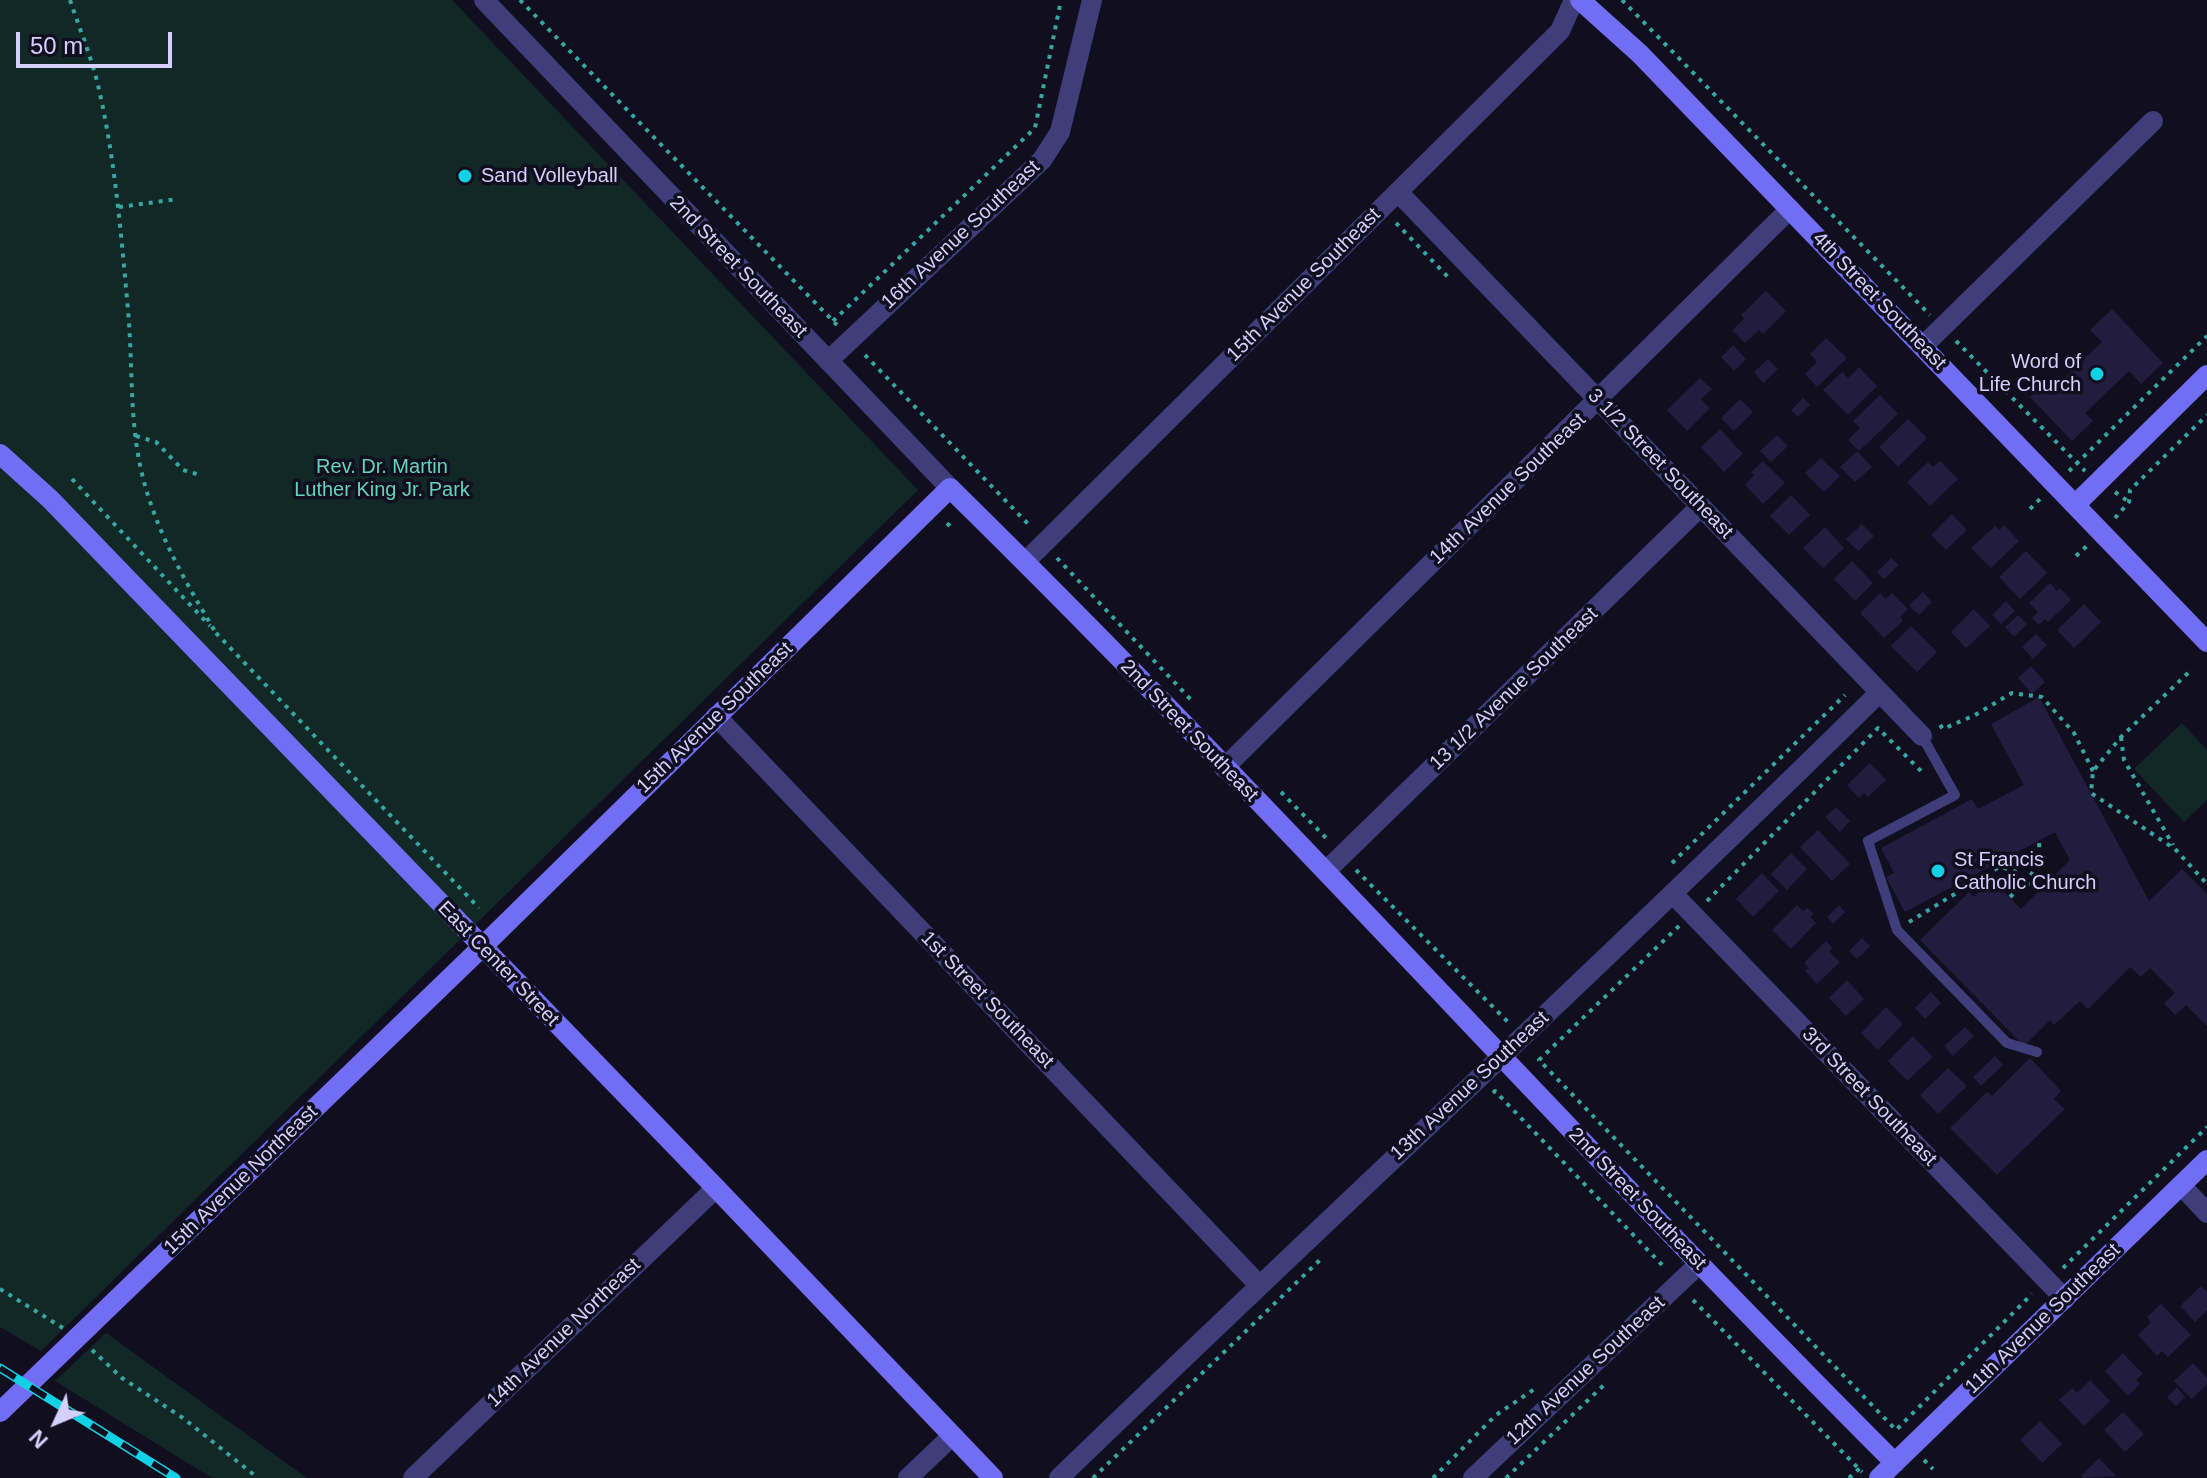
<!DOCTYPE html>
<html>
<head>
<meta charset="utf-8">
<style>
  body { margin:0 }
  #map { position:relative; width:2207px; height:1478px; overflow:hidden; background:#110e1f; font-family:Arial,sans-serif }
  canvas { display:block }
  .north { position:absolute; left:16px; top:1382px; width:80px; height:80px; -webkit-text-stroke:6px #110e1f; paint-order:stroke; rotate:226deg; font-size:22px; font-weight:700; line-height:32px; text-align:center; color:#d4cffb }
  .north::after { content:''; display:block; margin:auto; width:28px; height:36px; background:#d4cffb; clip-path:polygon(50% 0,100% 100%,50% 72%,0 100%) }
  .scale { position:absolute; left:16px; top:32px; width:156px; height:36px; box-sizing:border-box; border:4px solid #d4cffb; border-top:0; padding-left:10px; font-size:24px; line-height:28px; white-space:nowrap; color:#d4cffb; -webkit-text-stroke:6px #110e1f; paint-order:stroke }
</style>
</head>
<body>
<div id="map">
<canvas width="2207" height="1478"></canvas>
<div class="north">N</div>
<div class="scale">50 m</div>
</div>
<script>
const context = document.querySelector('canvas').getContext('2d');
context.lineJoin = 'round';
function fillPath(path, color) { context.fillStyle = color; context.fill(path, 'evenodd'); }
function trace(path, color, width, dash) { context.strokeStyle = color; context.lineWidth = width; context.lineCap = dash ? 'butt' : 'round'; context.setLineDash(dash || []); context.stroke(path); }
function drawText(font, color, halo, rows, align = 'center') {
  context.font = font + ' Arial,sans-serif'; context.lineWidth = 7; context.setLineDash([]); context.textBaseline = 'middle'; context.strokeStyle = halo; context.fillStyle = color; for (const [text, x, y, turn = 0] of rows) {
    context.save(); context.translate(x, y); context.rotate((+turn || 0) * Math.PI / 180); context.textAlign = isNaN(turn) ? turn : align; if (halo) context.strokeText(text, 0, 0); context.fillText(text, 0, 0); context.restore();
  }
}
fillPath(new Path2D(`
  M0 0H452L918 490 41 1351 0 1327Z
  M2182 723 2207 750V800L2184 822 2134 769Z
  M106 1333 307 1478H212L55 1381Z`), '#122827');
fillPath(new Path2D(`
  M1766 291 1786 311 1763 334 1759 330 1745 343 1732 330 1744 319 1741 315Z
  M2112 309 2163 363 2141 384 2129 371 2085 413 2093 421 2072 441 2030 397 2051 377 2057 384 2102 342 2090 330Z
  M1826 338 1847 358 1817 387 1805 374 1817 362 1810 354Z
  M1733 345 1746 359 1734 371 1721 357Z
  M1768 359 1778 369 1763 383 1754 372Z
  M1859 367 1877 386 1848 415 1823 390 1842 372 1848 378Z
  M1700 378 1712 389 1701 399 1710 408 1687 431 1667 410Z
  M1880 395 1898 414 1859 451 1848 440 1860 428 1853 421Z
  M1803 398 1810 405 1798 417 1791 410Z
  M1740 399 1753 412 1734 431 1721 418Z
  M1908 419 1927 438 1898 467 1879 447Z
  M1720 429 1743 454 1724 472 1701 447Z
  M1777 435 1788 446 1771 462 1760 451Z
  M1857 451 1872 467 1855 482 1840 467Z
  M1821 458 1840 476 1824 492 1805 473Z
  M1763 461 1785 483 1763 504 1745 485 1754 475 1751 472Z
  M1940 461 1958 479 1930 506 1907 482 1928 462 1933 467Z
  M1791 495 1810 515 1789 535 1770 516Z
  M1952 514 1967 530 1946 550 1931 535Z
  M1862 524 1874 536 1858 551 1846 539Z
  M2004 525 2019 541 1991 568 1971 548 1995 526 1999 530Z
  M1825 527 1844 548 1823 568 1803 548Z
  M2026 551 2047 573 2020 599 1999 577Z
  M1891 558 1899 565 1884 579 1877 572Z
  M1852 561 1873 583 1855 601 1834 579Z
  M2050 583 2057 591 2060 588 2071 600 2048 622 2045 619 2039 625 2032 618 2038 612 2029 603Z
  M1923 592 1932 602 1919 615 1909 605Z
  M1880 593 1886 599 1892 593 1908 609 1900 617 1903 621 1884 638 1860 613Z
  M2006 601 2015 611 2001 624 1992 615Z
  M2084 604 2101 622 2074 648 2057 630Z
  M1974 609 1990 626 1966 648 1951 632Z
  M2018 615 2027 624 2014 637 2005 627Z
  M1911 626 1937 652 1917 672 1891 646Z
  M2036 634 2047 645 2033 659 2022 647Z
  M2031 666 2045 682 2032 694 2018 678Z
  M2039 697 2149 901 2182 869 2207 894V1026L2186 1005 2175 1015 2164 1003 2175 993 2150 968 2141 977 2130 967 2088 1009 2080 1001 2054 1025 2050 1020 2024 1046 1920 940 1969 892 1974 897 1992 880 2021 909 2070 860 2055 832 1905 912 1886 877 1894 873 1881 848 1972 799 1978 809 2024 785 1991 724Z
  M1870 763 1886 780 1868 797 1864 793 1859 798 1847 785Z
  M1836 807 1850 821 1840 832 1825 817Z
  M1818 830 1850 864 1832 881 1800 847Z
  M1791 853 1807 869 1787 890 1771 874Z
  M1762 873 1779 891 1753 917 1736 899Z
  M1797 905 1803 911 1807 908 1814 914 1810 917 1816 923 1791 949 1772 930Z
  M1839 905 1845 912 1833 924 1827 917Z
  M1862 938 1870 946 1857 959 1849 951Z
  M1826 941 1833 948 1829 951 1840 962 1817 984 1805 971 1809 968 1804 963Z
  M1847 980 1864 999 1846 1016 1829 998Z
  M1931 992 1941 1003 1925 1019 1915 1008Z
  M1886 1007 1903 1024 1878 1050 1861 1033Z
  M1965 1027 1974 1036 1953 1056 1944 1046Z
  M1913 1036 1933 1057 1907 1081 1888 1061Z
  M1995 1056 2003 1065 1981 1086 1973 1077Z
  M2030 1058 2061 1091 2054 1099 2065 1109 1997 1175 1950 1128 1987 1092 1992 1096Z
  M1948 1068 1967 1086 1938 1114 1920 1095Z
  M2201 1286 2207 1292V1310L2195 1322 2180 1306Z
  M2161 1304 2191 1335 2168 1357 2162 1351 2157 1356 2138 1335 2151 1322 2147 1317Z
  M2123 1353 2143 1374 2136 1380 2140 1384 2128 1396 2105 1371Z
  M2193 1363 2207 1378V1384L2192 1399 2174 1381Z
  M2090 1380 2110 1401 2084 1426 2059 1400 2072 1388 2077 1393Z
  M2177 1387 2185 1397 2176 1406 2167 1397Z
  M2123 1412 2144 1434 2125 1452 2104 1430Z
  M2040 1421 2062 1444 2042 1463 2020 1440Z
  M2099 1458 2116 1476 2083 1478 2081 1476Z`), '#221c3e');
trace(new Path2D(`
  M70 0C79 27 90 54 97 81 115 156 121 234 128 310 133 365 129 420 142 474 156 532 186 583 216 633
  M520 0 837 325
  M1622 0 1930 315
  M119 207 178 199
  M1396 223 1448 277
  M833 321 1035 128 1061 0
  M1956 341 2085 471
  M865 355 1031 527
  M136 436 156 442 183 470 200 475
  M2069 471 2207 336
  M72 479 210 626
  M2115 492 2129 502
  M2030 509 2042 497
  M2115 518 2129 502 2130 490 2207 415
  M947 526 954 519
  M2076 556 2089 544
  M1057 558 1194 703
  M216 633 479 908
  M2188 673 2121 737 2093 771 2091 793 2175 849 2207 884
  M1940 725 1943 729 1975 715 2012 693 2042 697 2074 733 2093 771
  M2121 737 2124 760 2173 845
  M1281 792 1328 840
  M1672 863 1845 695
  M1356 870 1508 1022
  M2010 897C2029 880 2041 868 2039 841
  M1707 901 1878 728 1925 775
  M1909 922 1999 867 2013 870 2039 891
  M1679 926 1539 1060 1896 1430 2032 1294
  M1493 1093 1495 1091 1666 1269
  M2063 1268 2207 1127
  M0 1289 63 1328
  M1693 1300 1862 1472
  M92 1350 122 1378 183 1418 258 1478
  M1924 1460 1933 1469
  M1093 1478 1322 1258
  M1433 1478 1496 1415 1536 1388
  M1506 1478 1606 1383
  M1849 1478 1860 1468`), '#37a8a1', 4, [4, 6]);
trace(new Path2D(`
  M1922 736 1955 795 1868 841 1897 930 2007 1043 2037 1052`), '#3f3d7a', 10);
trace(new Path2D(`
  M484 0 950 488
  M1398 192 1922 736
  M1923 346 2153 121
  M828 361 1042 160 1060 132 1092 0
  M1025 562 1554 37 1560 31 1574 0
  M716 716 1259 1285
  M1224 768 1790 209
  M1326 871 1701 506
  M1674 895 2065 1299
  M2181 1185 2207 1213
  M413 1478 716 1188
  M908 1478 952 1436
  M1059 1478C1331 1215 1609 959 1879 693
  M1473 1478 1699 1264`), '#3f3d7a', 20);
trace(new Path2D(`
  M1580 0 1640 54 2207 642
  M0 454 50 499 716 1188 993 1478
  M2076 504 2207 375
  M0 1412 481 948 950 488C1273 805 1575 1143 1895 1463
  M1879 1478 2207 1160`), '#716ef4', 20);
const rail = new Path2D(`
  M0 1368 176 1478`);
trace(rail, '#12d1e5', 9);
trace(rail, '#110e1f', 6, [18]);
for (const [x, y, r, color] of [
  [465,176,8,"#12d1e5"],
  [2097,374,8,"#12d1e5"],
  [1938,871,8,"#12d1e5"]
]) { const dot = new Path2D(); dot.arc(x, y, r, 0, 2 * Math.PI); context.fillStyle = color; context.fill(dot); trace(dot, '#110e1f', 3); }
drawText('20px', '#d4cffb', '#110e1f', [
  ["Sand Volleyball",481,176],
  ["Word of",2081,362,"right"],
  ["Life Church",2081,385,"right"],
  ["St Francis",1954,860],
  ["Catholic Church",1954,883]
], 'left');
drawText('20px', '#d4cffb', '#110e1f', [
  ["16th Avenue Southeast",961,235,-43],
  ["2nd Street Southeast",738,267,46],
  ["15th Avenue Southeast",1304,285,-45],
  ["4th Street Southeast",1879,301,46],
  ["3 1/2 Street Southeast",1660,464,46],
  ["14th Avenue Southeast",1508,489,-44],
  ["13 1/2 Avenue Southeast",1514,689,-44],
  ["15th Avenue Southeast",715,718,-44],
  ["2nd Street Southeast",1189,731,46],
  ["East Center Street",498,964,46],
  ["1st Street Southeast",987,1000,46],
  ["13th Avenue Southeast",1470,1086,-43],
  ["3rd Street Southeast",1869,1097,46],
  ["15th Avenue Northeast",241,1180,-44],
  ["2nd Street Southeast",1637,1199,46],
  ["11th Avenue Southeast",2043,1319,-44],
  ["14th Avenue Northeast",564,1333,-44],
  ["12th Avenue Southeast",1586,1371,-43]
]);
drawText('20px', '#62d5b8', '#110e1f', [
  ["Rev. Dr. Martin",382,467],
  ["Luther King Jr. Park",382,490]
]);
</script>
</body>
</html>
